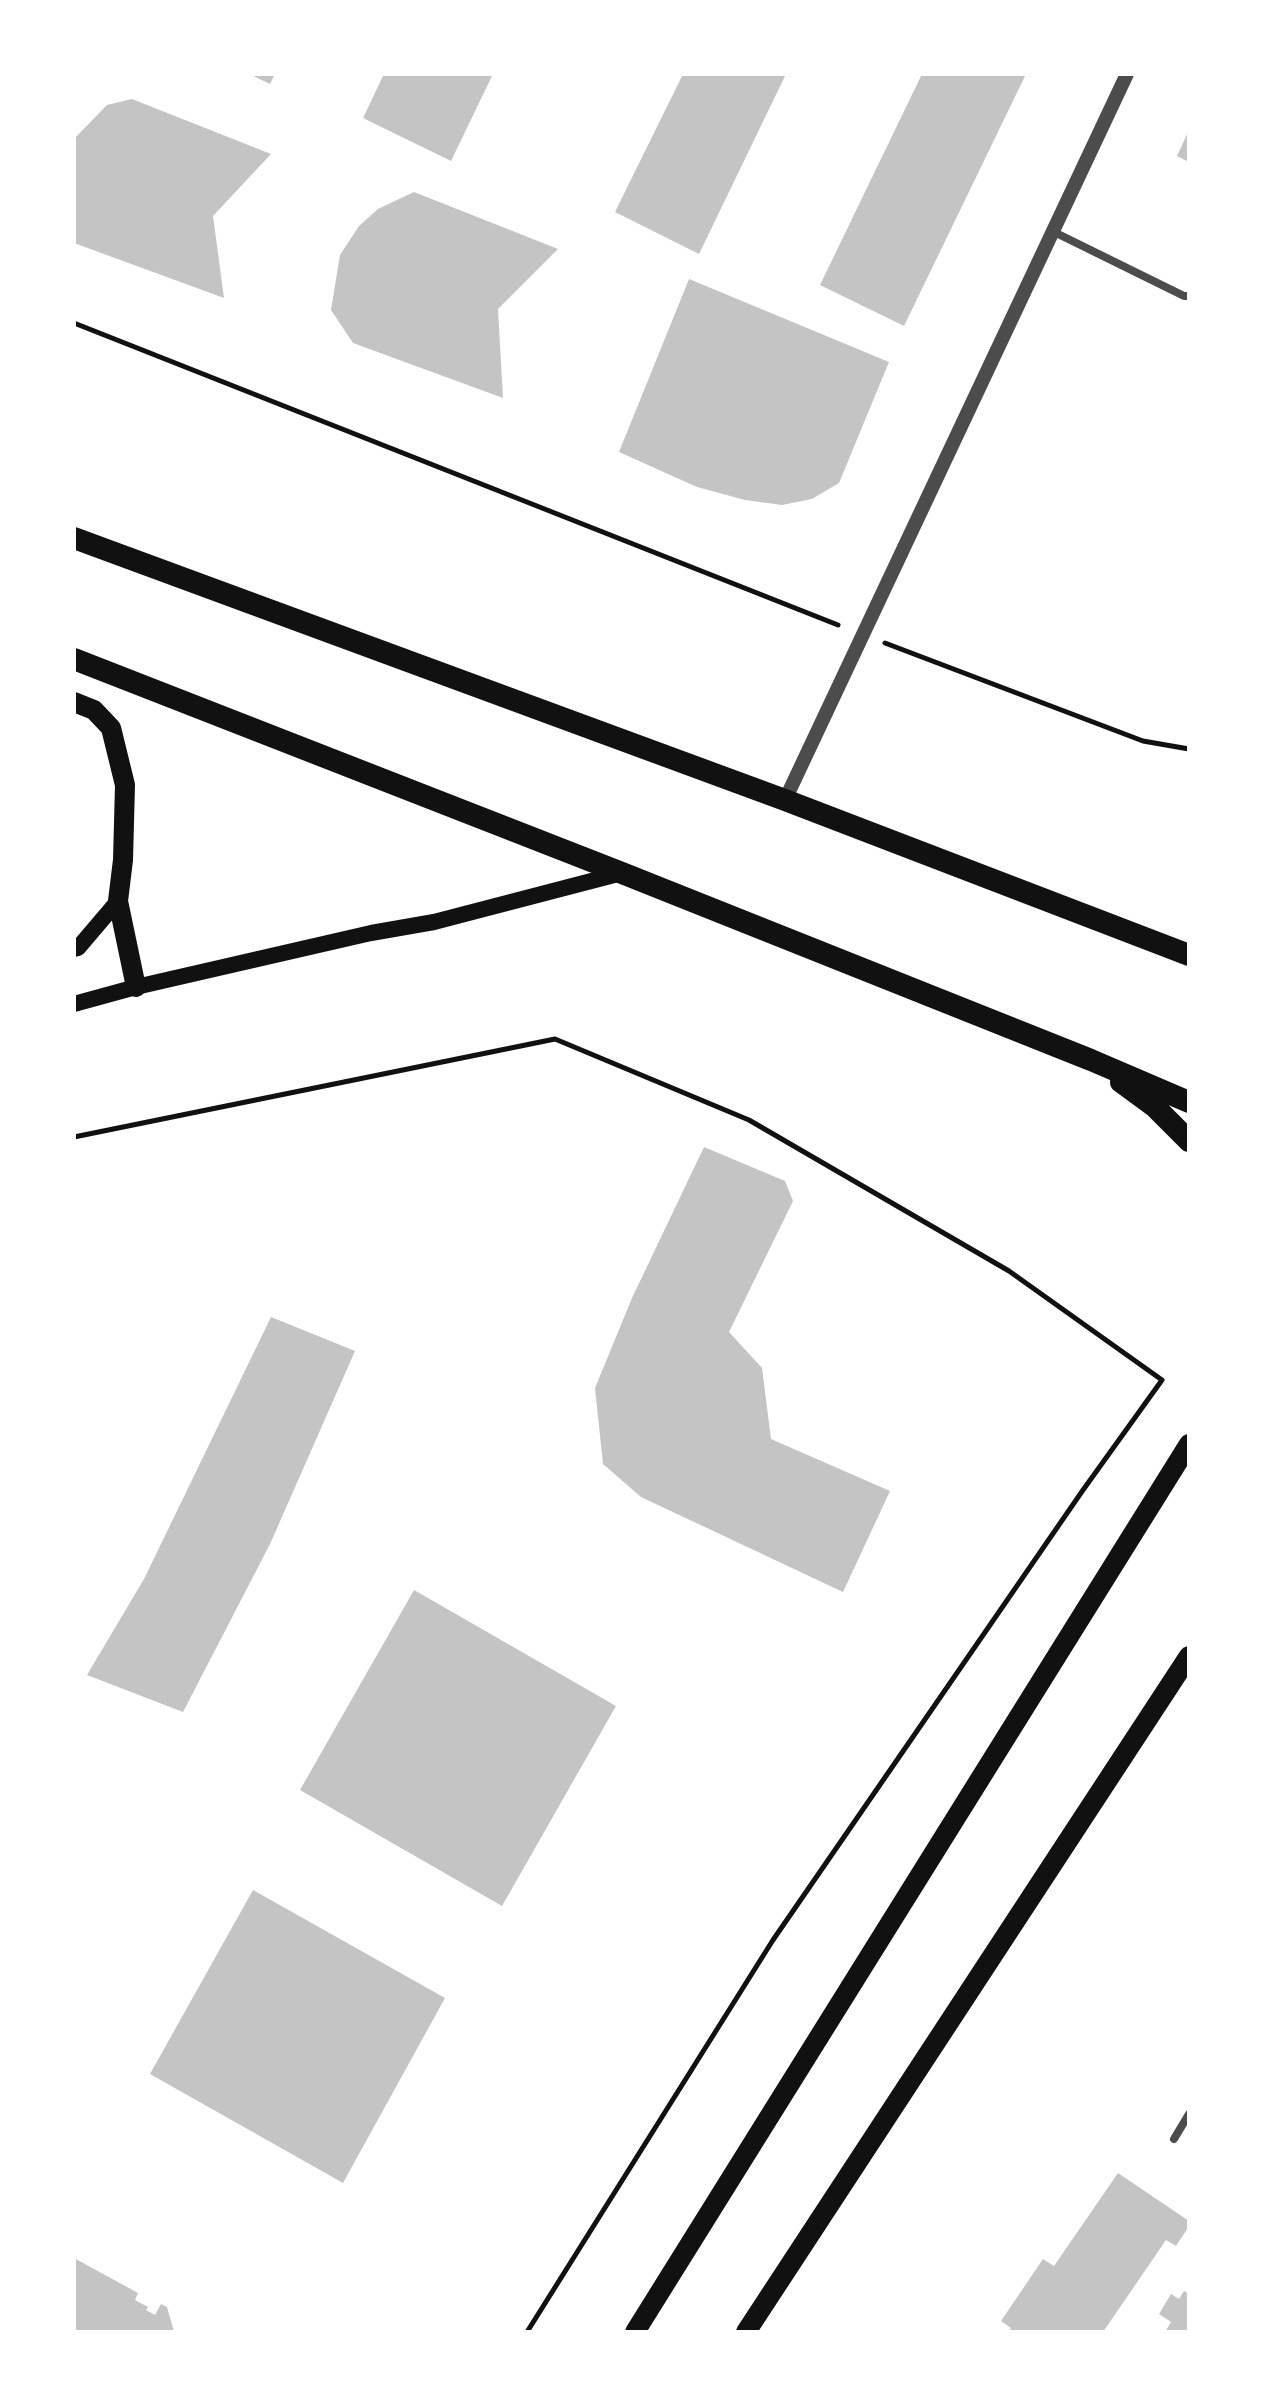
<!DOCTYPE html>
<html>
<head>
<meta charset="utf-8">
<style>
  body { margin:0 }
  #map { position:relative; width:1263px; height:2406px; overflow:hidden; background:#fff; font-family:"Noto Serif",serif }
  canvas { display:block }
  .frame { position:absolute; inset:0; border:76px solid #fff; pointer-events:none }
</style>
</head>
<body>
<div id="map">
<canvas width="1263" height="2406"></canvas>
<div class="frame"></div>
</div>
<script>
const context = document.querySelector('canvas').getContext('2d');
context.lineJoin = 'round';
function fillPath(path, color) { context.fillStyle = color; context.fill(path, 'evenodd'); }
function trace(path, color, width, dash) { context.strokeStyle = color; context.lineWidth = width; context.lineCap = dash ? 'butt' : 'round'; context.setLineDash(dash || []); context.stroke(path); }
fillPath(new Path2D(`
  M249 74H275L270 84Z
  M384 74H493L451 161 363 118Z
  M683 74H786L699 254 615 212Z
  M922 74H1026L904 326 820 285Z
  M132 99 271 154 213 216 224 298 74 243V139L107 105Z
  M1189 130V162L1177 156Z
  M414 192 558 249 498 309 503 398 353 343 331 310 340 255 359 226 378 209Z
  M689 279 889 362 839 483 812 499 782 505 745 500 697 487 619 452Z
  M704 1147 785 1181 793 1201 729 1332 762 1368 771 1439 890 1491 843 1592 641 1497 603 1464 595 1388 632 1298Z
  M271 1317 355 1351 270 1544 183 1712 87 1675 144 1579Z
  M414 1590 616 1706 502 1906 300 1790Z
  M253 1890 445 1998 343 2183 150 2074Z
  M1118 2173 1189 2221V2226L1176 2246 1166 2240 1103 2332H1009L1011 2328 1001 2321 1043 2259 1054 2266Z
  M74 2258 138 2293 135 2300 148 2307 146 2310 155 2315 161 2304 167 2307 174 2332H74Z
  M1184 2291 1189 2294V2332H1165L1171 2322 1159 2314 1171 2294 1179 2299Z`), '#c4c4c4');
trace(new Path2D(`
  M74 323 838 625
  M885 643 1143 741 1189 749
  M74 1137 555 1039 749 1120 1009 1271 1162 1380 1083 1490 773 1940 527 2332`), '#111', 5);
trace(new Path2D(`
  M1052 231 1184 296H1189
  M1174 2139 1189 2114`), '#4c4c4c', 8);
trace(new Path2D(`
  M785 800 1127 74`), '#4c4c4c', 14);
trace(new Path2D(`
  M74 949 78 948 118 901
  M74 1004 136 987 371 933 434 922 622 873`), '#111', 16);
trace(new Path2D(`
  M74 702 94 710 111 728 125 785 123 860 118 901 136 987
  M635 2332 1189 1444
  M746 2332 1189 1656`), '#111', 20);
trace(new Path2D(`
  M74 538 785 800 1189 955
  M74 659 622 873 1091 1060 1189 1102
  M1121 1082 1155 1107 1189 1141`), '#111', 22);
</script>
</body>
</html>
